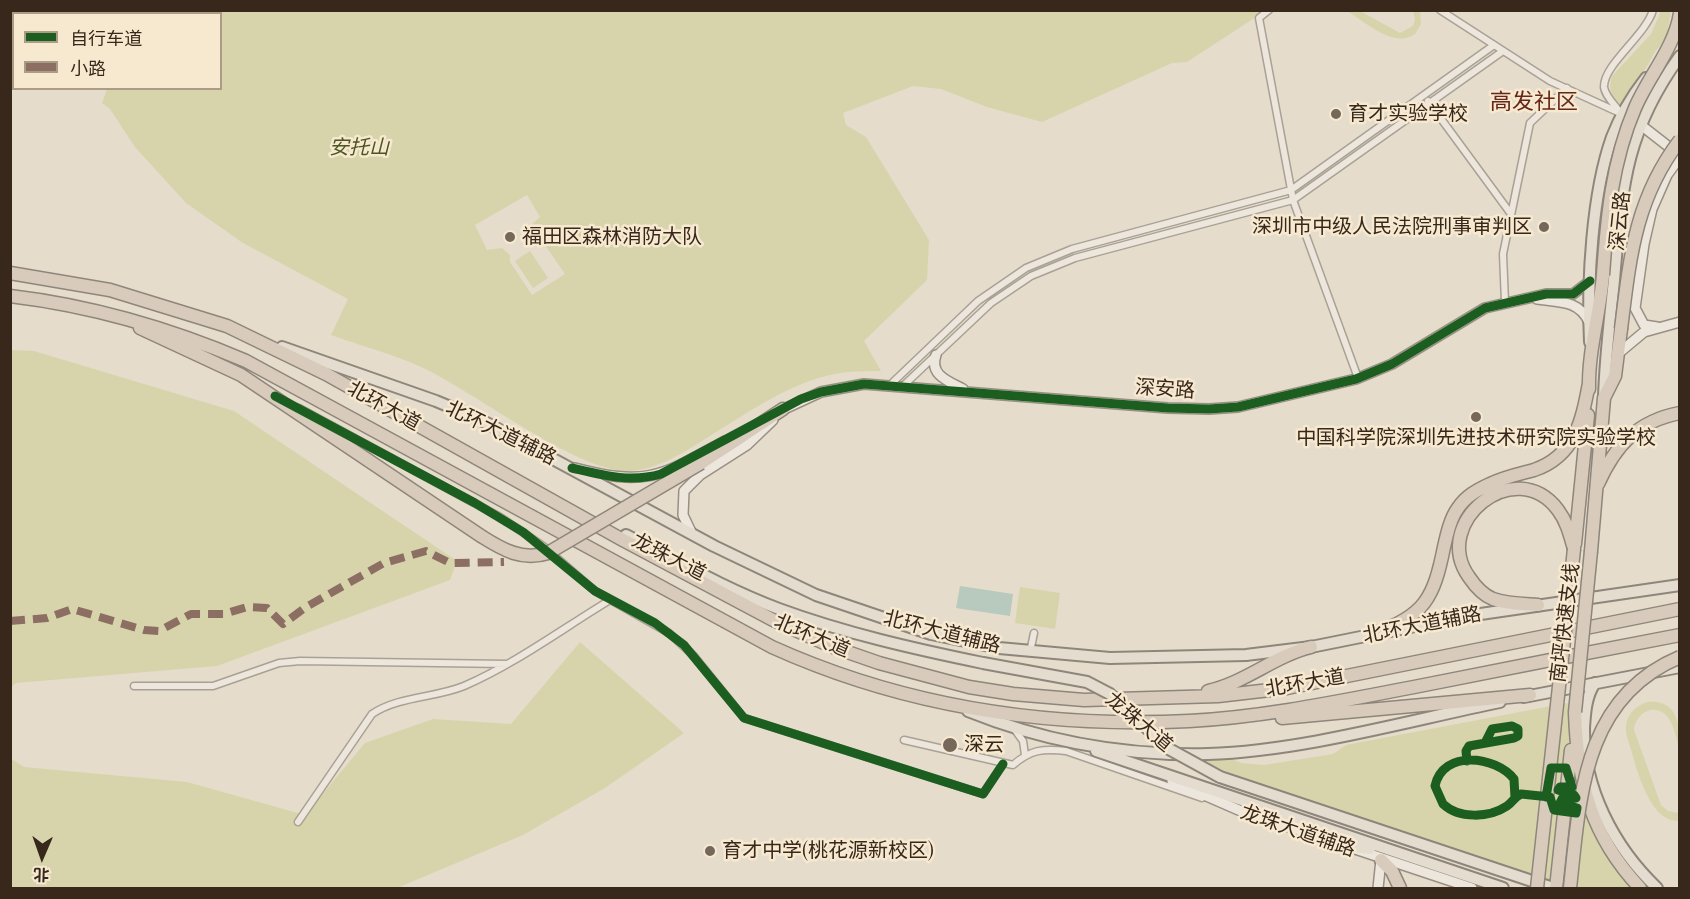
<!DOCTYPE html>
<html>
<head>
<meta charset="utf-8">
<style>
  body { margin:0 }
  #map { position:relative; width:1690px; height:899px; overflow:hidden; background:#e5dccb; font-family:"Playfair Display","Noto Sans SC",serif }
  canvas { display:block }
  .frame { position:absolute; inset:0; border:12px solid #38281c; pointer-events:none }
  .legend { position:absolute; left:12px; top:12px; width:210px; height:78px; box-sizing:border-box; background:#f7e9d0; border:2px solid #ab9c88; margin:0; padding:8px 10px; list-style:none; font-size:18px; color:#38281c }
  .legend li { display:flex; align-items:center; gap:12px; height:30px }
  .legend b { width:30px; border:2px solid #ab9c88 }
  .north { position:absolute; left:12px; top:827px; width:60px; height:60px; -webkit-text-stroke:4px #f7e9d0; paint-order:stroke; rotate:182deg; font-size:16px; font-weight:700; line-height:24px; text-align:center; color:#38281c }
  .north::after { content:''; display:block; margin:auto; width:21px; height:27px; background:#38281c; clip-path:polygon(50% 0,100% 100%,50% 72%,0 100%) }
</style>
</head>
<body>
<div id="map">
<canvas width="1690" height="899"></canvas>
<div class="frame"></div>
<ul class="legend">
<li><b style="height:8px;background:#1b5e20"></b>自行车道</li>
<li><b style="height:8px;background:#8d6e63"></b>小路</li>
</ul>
<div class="north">北</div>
</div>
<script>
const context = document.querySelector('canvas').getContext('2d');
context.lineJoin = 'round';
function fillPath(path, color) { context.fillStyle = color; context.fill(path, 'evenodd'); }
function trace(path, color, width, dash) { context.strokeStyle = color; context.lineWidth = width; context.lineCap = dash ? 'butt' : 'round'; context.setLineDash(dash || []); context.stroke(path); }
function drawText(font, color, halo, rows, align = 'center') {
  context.font = font + ' "Playfair Display","Noto Sans SC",serif'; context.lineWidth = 5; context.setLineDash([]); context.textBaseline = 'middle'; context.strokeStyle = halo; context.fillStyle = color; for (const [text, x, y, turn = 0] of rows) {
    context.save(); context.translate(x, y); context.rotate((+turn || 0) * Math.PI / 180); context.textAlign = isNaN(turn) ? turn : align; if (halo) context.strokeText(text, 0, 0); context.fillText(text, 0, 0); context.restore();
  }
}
fillPath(new Path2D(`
  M127 11H1265L1187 62 1172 63 1042 122 987 107 941 89 913 86 843 113 846 125 866 137 929 240 927 280 864 341 881 371C865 371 850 371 835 374 795 381 755 408 721 429 693 446 665 468 631 471 581 475 472 390 421 367 393 354 361 346 331 335L348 299 243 243 186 203 135 147 110 109 102 103 107 89 220 88V14H130ZM527 195 540 217 531 225 565 274 532 295 510 262V255L502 248 487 250 475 225Z
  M1347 11H1360L1400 33 1413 26 1415 19 1413 11H1420L1421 24 1415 34C1393 49 1366 22 1347 11Z
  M1661 11H1671L1666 40 1656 50 1627 102 1619 104C1611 95 1608 88 1612 76L1651 34Z
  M530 251 548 278 533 288 515 261Z
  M10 350 34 351 234 411 457 561 450 580 217 666 16 683 11 687Z
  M1020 587 1060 593 1055 629 1015 623Z
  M580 642 684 733 605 788 523 835 397 888H11L10 758 24 767 187 782 305 815 365 743 433 719 511 724Z
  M1583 700 1581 717 1607 831 1596 837 1607 857 1634 888H1563L1267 789 1202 761 1232 759 1241 763 1264 765 1333 754 1346 745Z
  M1647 702C1677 699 1680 723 1679 747 1676 737 1673 722 1666 715 1652 702 1635 715 1634 730L1661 805 1668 811 1679 813V821C1647 822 1636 763 1627 737 1623 720 1631 708 1647 702Z`), '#d7d4ac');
fillPath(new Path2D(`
  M960 586 1013 594 1010 616 956 608Z`), '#b7cabd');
const street = new Path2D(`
  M1269 10 1259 18 1293 200 1358 378
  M1440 10 1550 81 1622 114
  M1428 101 1511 214
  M1620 112C1615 105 1605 96 1604 87 1603 65 1646 35 1653 10
  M1505 302 1503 254 1530 123 1567 88
  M890 385 978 301 1026 268 1072 249 1291 190 1494 45
  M903 386 991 303 1031 276 1075 258 1293 200 1503 51
  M299 408 500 517 543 546 595 591 669 633 694 656 744 718 983 794 1003 764
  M1030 652 1034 633
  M134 686H213L279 663 300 661 507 664
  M1015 730 1023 741 1025 755
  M904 740 1013 765C1030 750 1043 748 1066 751L1202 798
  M298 822 372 714C399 696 435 698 464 686 515 664 562 629 610 600`);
const secondary = new Path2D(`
  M1637 122 1678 154
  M1537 299C1559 302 1579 300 1589 322
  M1657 327 1644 325 1635 308 1644 244 1652 209 1667 175 1680 157
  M1620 352 1644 332 1680 322
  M936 355C929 375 948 381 963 389
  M780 411 821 392 864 384 1168 408 1209 409 1238 407 1356 379 1392 364 1485 308 1546 294H1573L1590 281
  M575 468C648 487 661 476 725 441
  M692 534 683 515 684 491 700 475 747 445 773 420
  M1172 781 1241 811 1472 888
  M1378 888 1381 860`);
const primary = new Path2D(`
  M1590 342C1587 282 1592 193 1612 137 1620 116 1632 96 1646 78
  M282 347 436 401 479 419 714 546 816 595 931 634 999 648 1110 658 1246 655 1311 647 1460 617 1680 585
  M1604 398C1605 358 1610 319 1614 280 1622 189 1624 133 1680 56
  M626 535C677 561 726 589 779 609 844 633 915 649 983 663
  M1595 683C1586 696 1585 712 1584 728 1583 788 1614 847 1657 888
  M1524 697 1680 667
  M968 711C1045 742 1125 756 1208 754 1302 751 1407 721 1500 702
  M1096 751 1503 888
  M1220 777 1553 888
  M1346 846 1370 849`);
const highway = new Path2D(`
  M10 273 110 290 227 326 326 374 621 539 773 620 833 647 879 663 969 687 1013 694 1084 700 1218 696 1287 688 1680 609
  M10 296C94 306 169 328 246 361L772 647C905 707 1043 728 1189 721 1265 717 1340 701 1414 687 1503 669 1591 652 1680 635
  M140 328 241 375 481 536
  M1589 389C1588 351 1600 313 1603 275
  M701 463 783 409
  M1598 484C1615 446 1637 421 1680 413
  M1575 544 1588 415
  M1591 551 1604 398 1615 376 1621 329
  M1538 605C1523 604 1507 604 1493 599 1483 595 1475 586 1469 577 1430 523 1515 453 1558 510 1567 522 1570 535 1574 549
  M1375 633C1425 616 1434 597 1444 547 1447 534 1450 519 1458 508 1466 496 1477 490 1490 484 1504 477 1519 474 1534 470 1575 456 1582 421 1589 383
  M1208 691C1245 683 1274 656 1311 647
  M1575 712C1577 781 1591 836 1640 888
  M1282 718 1530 695
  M1381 860 1392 871 1400 888
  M1556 888 1571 750`);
trace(street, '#aaa195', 9);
trace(secondary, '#999084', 12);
trace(primary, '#8f867b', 14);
trace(highway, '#8f867b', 15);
trace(street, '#ece6dd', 6);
trace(secondary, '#ece6dd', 9);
trace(primary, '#e4dcce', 10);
trace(highway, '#d8cbbb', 12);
const primaryBridge = new Path2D(`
  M983 663 1087 682 1110 694 1169 749 1220 777`);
const highwayBridge = new Path2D(`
  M1603 275C1607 217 1612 162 1635 108 1648 77 1675 47 1680 13
  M1621 329C1630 257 1635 199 1680 140
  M481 536C503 550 522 561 548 553L701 463
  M1575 712 1591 551
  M1537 888 1574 549
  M1570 888C1580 798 1582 698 1680 657`);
trace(primaryBridge, '#8f867b', 14, []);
trace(highwayBridge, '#8f867b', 15, []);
trace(primaryBridge, '#e4dcce', 10);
trace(highwayBridge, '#d8cbbb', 12);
trace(new Path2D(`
  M10 621 47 618 72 609 144 630 159 631 191 614H224L247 607 267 608 283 624 306 607 384 563 426 551 450 563 504 562`), '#8d6e63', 8, [15, 8]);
trace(new Path2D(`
  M275 396 475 503 523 532 595 591 655 623 684 645 744 718 983 794 1003 764
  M572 468C602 475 630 483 661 474L801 399 821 392 864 384 1168 408 1209 409 1238 407 1356 379 1392 364 1485 308 1546 294H1573L1590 281
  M1467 761 1466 751 1469 746 1514 738 1518 736V729L1512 726 1492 729 1485 743
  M1515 798 1514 779C1496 756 1443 749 1435 786L1443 804C1459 819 1489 818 1507 806 1513 802 1514 797 1521 794L1550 797 1554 810 1576 813 1577 808 1560 803 1562 799 1576 798 1574 795 1558 790 1560 787H1572L1566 768H1551L1546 797`), '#1b5e20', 9);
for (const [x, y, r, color] of [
  [1336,114,6,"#756759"],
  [1544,227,6,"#756759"],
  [510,237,6,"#756759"],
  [1476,417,6,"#756759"],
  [950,745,8,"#756759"],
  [710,851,6,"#756759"]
]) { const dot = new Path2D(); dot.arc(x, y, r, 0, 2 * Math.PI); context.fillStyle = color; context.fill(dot); trace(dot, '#f7e9d0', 2); }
drawText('20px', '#38281c', '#f7e9d0', [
  ["育才实验学校",1348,114],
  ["深圳市中级人民法院刑事审判区",1532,227,"right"],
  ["福田区森林消防大队",522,237],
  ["中国科学院深圳先进技术研究院实验学校",1476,438,"center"],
  ["深云",964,745],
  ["育才中学(桃花源新校区)",722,851]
], 'left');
drawText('italic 20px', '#4c5622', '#f7e9d0', [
  ["安托山",359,148]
]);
drawText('20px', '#38281c', '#f7e9d0', [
  ["深云路",1620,221,-84],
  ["深安路",1165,389,4],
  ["北环大道",384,406,29],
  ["北环大道辅路",501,433,26],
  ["龙珠大道",669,557,27],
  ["南坪快速支线",1565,623,-83],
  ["北环大道辅路",1422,625,-11],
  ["北环大道辅路",942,632,14],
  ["北环大道",812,636,23],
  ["北环大道",1305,683,-10],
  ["龙珠大道",1139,722,40],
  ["龙珠大道辅路",1298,831,19]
]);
drawText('22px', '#67261a', '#f7e9d0', [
  ["高发社区",1534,102]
]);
</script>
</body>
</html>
